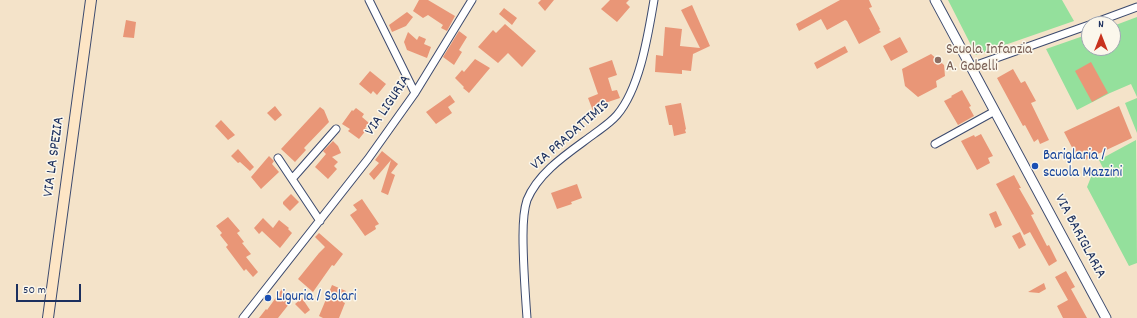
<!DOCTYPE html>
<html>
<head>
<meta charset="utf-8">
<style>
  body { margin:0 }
  #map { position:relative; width:1137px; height:318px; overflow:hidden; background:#f4e3c9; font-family:Dekko,sans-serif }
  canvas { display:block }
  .north { position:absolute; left:1081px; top:16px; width:40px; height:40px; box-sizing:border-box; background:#fbf7ec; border:1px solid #a1a7b3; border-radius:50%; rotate:0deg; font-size:11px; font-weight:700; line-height:16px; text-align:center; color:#1b2f5e }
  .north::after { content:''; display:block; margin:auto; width:14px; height:18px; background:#c8321e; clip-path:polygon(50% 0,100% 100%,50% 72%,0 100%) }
  .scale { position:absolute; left:16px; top:284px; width:65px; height:18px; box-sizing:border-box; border:2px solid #1b2f5e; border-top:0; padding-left:5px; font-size:12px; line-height:14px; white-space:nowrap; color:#1b2f5e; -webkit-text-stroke:3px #fbf7ec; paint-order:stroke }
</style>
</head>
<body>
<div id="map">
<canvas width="1137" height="318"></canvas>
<div class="north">N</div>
<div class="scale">50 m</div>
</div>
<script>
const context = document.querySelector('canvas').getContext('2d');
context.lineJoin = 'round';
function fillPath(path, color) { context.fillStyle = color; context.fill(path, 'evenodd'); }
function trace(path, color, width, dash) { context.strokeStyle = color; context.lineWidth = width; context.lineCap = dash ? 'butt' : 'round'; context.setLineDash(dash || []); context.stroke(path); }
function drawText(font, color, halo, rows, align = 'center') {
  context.font = font + ' Dekko,sans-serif'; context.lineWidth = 3; context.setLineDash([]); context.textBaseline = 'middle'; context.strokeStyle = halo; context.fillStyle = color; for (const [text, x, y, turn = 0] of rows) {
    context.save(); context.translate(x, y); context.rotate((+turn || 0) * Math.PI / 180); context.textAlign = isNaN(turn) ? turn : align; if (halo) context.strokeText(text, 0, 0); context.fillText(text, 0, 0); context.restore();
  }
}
fillPath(new Path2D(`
  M948 0H1062L1074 21 976 55Z
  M1137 17V97L1131 84 1110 93 1077 110 1046 49 1089 34V48H1113V26Z
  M1137 98V133L1125 103Z
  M1136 140 1137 263 1129 266 1087 187 1093 172 1103 168 1099 160Z`), '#94e09c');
fillPath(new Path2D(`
  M419 0H428L455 16 447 31 441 28 443 25 428 15 423 18 413 11Z
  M541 0H554L545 11 538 3Z
  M610 0H629L626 3 630 7 617 22 601 9Z
  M840 0H869L872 7 869 8 880 29 879 30 881 32 859 44 847 21 845 20 827 30 821 19 799 31 796 24Z
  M692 5 710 46 693 54 691 71 682 70V74L655 72 656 55 663 56 665 27 682 29 680 46 700 48 681 10Z
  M504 8 517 18 512 25 499 14Z
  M407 12 413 17 406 26 392 32 389 25Z
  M126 20 136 22 134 38 123 37Z
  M505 24 536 51 522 67 508 53 498 63 478 47 493 30 496 33Z
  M459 31 467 37 459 50 462 52 454 65 443 57Z
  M408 32 417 40 419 36 426 39 424 44 431 47 427 58 407 50 404 42Z
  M900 37 908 52 891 61 883 46Z
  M845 46 848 52 817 69 814 63Z
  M931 54 944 65 945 76 936 81 937 87 918 97 905 86 902 69Z
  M475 59 490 68 469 93 463 88 464 87 455 78 462 70 464 72Z
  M612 60 617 75 608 78 612 91 617 90 620 98 599 105 600 108 593 111 588 98 598 94 589 68Z
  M1091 62 1108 93 1092 102 1075 71Z
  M1013 69 1021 83 1025 81 1036 101 1031 103 1049 140 1040 144 1038 139 1034 142 1025 125 1023 126 997 78Z
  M370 71 386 84 377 95 373 91 371 94 359 84Z
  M962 90 971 106 969 107 974 116 958 125 944 101 952 97 951 96Z
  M450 95 455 102 448 107 452 113 436 124 426 112Z
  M681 103 686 129 685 130 686 133 674 136 672 125H669L665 106Z
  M275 106 282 115 275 121 267 113Z
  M1119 106 1132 138 1085 160 1078 159 1064 132Z
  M320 107 324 110 329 122 304 148 306 150 295 162 281 149Z
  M356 108 364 114 362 117 369 123 365 128 367 129 359 139 348 131 350 129 342 124 352 110 353 111Z
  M221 120 235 135 228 140 215 126Z
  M981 134 993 156 988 158 990 163 977 170 961 141 974 135 975 137Z
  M333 141 338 146 341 153 332 157 338 162 334 166 337 169 328 179 315 167 326 154 323 151Z
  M238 149 254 167 250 171 240 162 238 163 231 156Z
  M382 151 398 164 391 173 395 175 388 195 381 192 391 160 374 180 369 174 379 163 375 160Z
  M269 156 274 161 272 164 279 172 261 189 251 177Z
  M1014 175 1021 188H1019L1034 214 1031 215 1047 246 1049 245 1057 261 1049 266 1030 232 1024 235 996 184Z
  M577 184 582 198 571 202 572 204 557 209 551 193Z
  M291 194 299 202 290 211 283 204V202Z
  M362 199 379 224 375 226 376 229 365 236 350 215 357 210 353 205Z
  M996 211 1002 225 995 228 989 214Z
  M228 217 240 231 237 233 244 242 242 243 251 254 246 257 258 272 253 277 246 269 244 271 226 247 228 245 220 235 222 233 216 226Z
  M263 218 273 228 279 220 289 228 288 229 292 233 280 248 262 231 259 234 254 228Z
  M1020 232 1026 245 1019 249 1012 236Z
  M319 233 343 254 334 266 332 265 313 292 298 279 319 253 325 247 315 237Z
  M1066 271 1075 287 1071 289 1087 318H1063L1057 306 1068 300 1055 277Z
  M1044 283 1046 289 1039 293 1028 292Z
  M332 285 346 291 343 302 345 303 339 318H323L319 316Z
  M282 289 293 299 278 318H259L266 309 267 310Z
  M302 298 310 310 305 314 295 304Z`), '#e99677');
const minor = new Path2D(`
  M369 0 415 93
  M1091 24 1137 7
  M971 67 1089 25
  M935 144 995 111
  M278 158 320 221
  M292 179 336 129
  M243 318 368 159 415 93 472 0
  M527 318C525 291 523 263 523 236 523 224 523 212 527 200 539 171 570 152 594 134 602 128 610 123 617 115 640 88 648 35 654 0`);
const tertiary = new Path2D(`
  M935 0 1106 318`);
const secondary = new Path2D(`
  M48 318 91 0`);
trace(minor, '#3c4a6e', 9);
trace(tertiary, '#3c4a6e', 11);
trace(secondary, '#3c4a6e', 12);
trace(minor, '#fff', 7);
trace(tertiary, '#fff', 9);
trace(secondary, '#fde5c5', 10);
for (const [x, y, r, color] of [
  [938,60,4,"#8d6e63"],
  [1035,166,4,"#1a4fb4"],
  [268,298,4,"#1a4fb4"]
]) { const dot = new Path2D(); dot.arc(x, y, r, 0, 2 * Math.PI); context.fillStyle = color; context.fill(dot); trace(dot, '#fbf7ec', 1.5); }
drawText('15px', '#785e54', '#fbf7ec', [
  ["Scuola Infanzia",946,51],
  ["A. Gabelli",946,68]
], 'left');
drawText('15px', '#1b2f5e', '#fbf7ec', [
  ["VIA LIGURIA",389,106,-56],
  ["VIA PRADATTIMIS",571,136,-41],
  ["VIA LA SPEZIA",55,157,-82],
  ["VIA BARIGLARIA",1079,237,62]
]);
drawText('15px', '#164399', '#fbf7ec', [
  ["Bariglaria /",1043,157],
  ["scuola Mazzini",1043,174],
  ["Liguria / Solari",276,298]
], 'left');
</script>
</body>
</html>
